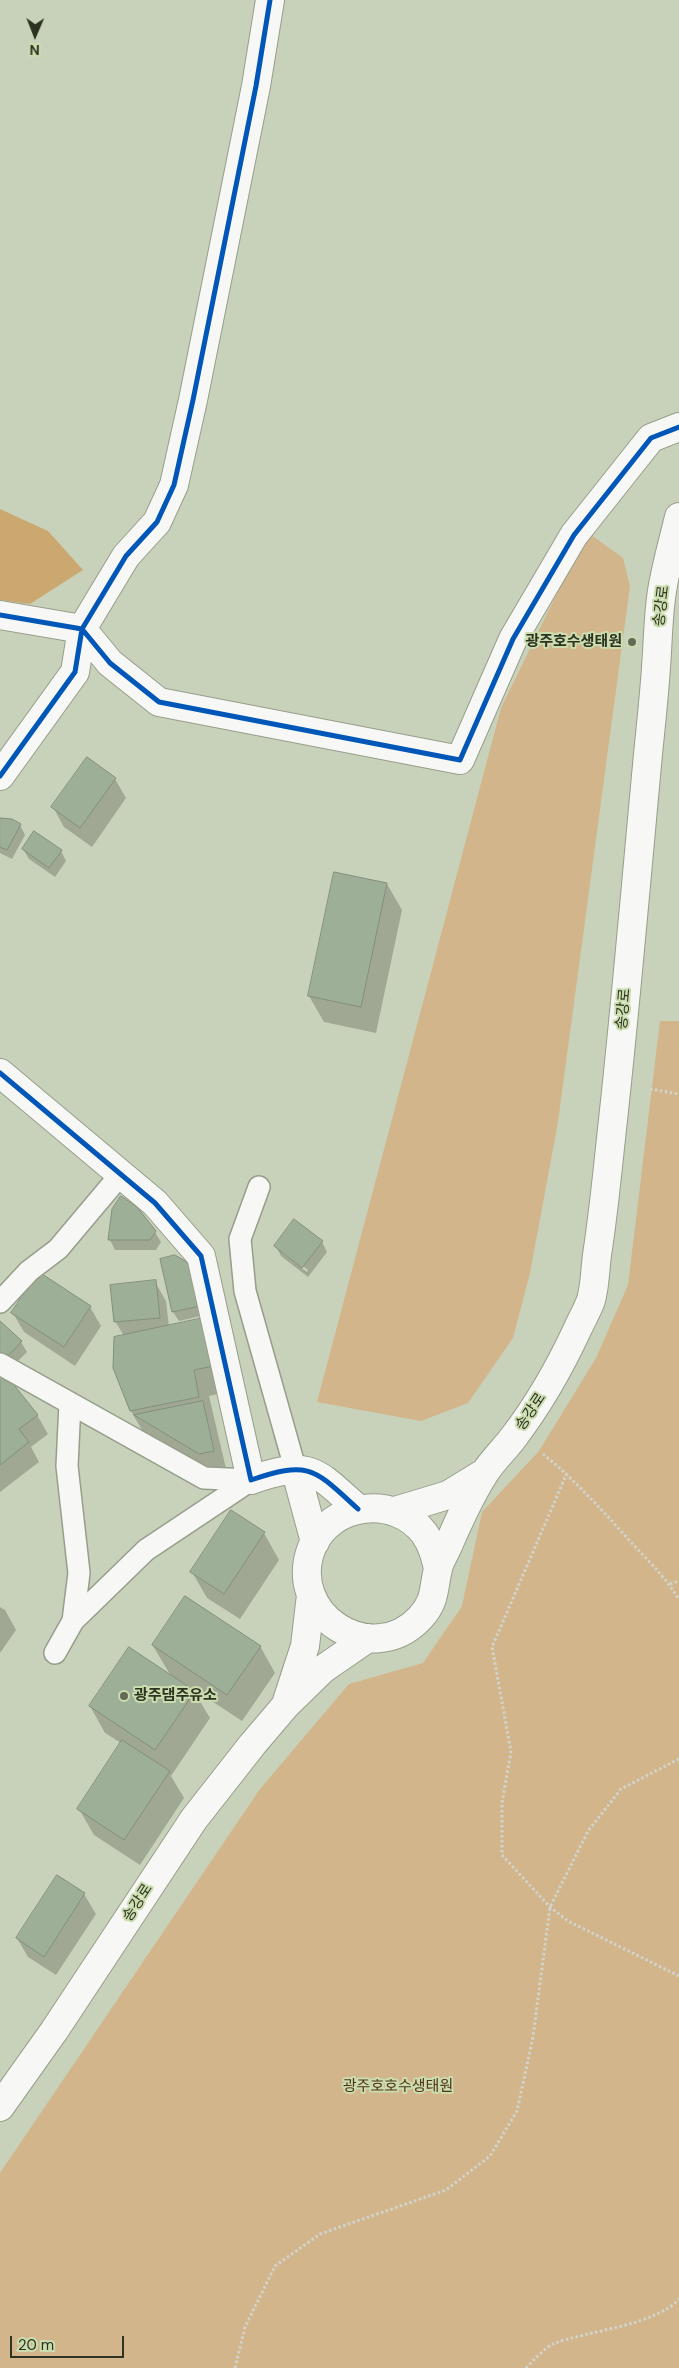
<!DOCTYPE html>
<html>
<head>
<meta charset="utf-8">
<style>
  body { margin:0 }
  #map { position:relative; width:679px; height:2368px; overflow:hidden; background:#c8d2ba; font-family:"DM Sans",sans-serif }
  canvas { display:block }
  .north { position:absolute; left:10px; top:10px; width:50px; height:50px; -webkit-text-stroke:4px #cbdcaf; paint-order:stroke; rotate:181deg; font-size:14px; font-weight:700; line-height:20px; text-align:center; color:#2c3321 }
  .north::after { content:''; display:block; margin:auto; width:18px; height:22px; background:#2c3321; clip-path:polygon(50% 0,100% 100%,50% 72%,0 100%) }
  .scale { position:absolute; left:10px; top:2336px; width:114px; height:22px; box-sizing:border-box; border:2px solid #2c3321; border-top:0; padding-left:6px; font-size:15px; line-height:18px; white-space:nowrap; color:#2c3321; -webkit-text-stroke:4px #cbdcaf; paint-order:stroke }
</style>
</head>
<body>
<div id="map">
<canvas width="679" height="2368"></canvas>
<div class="north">N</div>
<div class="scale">20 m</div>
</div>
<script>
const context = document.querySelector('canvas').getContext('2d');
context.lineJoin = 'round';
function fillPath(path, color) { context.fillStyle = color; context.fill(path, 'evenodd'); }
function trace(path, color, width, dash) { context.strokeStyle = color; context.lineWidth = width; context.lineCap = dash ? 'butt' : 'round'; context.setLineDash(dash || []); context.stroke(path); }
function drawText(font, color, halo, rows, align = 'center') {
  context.font = font + ' "DM Sans","Noto Sans KR",sans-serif'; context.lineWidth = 4; context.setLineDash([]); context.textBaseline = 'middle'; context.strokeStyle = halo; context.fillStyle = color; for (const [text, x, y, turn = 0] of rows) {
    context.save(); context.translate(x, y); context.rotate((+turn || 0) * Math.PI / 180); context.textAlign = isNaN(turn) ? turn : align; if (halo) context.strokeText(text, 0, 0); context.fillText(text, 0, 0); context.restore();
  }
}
fillPath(new Path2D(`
  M587 532 623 558 630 586 558 1122 530 1273 513 1338 468 1403 421 1421 317 1402 501 708Z
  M660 1021H679V2368H0V2173L260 1789 349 1684 423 1663 462 1606 482 1512 539 1451 596 1358 628 1285Z`), '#d2b58a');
fillPath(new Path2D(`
  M0 509 48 531 83 570 30 604 0 600Z`), '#cca871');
fillPath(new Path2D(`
  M87 759 115 779 126 798 92 847 64 827 53 807Z
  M0 819 20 825 25 835 12 859 0 853Z
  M23 849 61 851 66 861 55 877 29 859Z
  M387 884 402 910 376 1033 324 1022 309 996Z
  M155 1232 161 1242 156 1250H115L110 1240Z
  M322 1242 327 1252 308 1277 281 1256 276 1246ZM282 1250 308 1270 307 1272 282 1253Z
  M189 1265 205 1315 179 1321 173 1312Z
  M155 1282 166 1301 169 1327 202 1320 227 1392 209 1396 228 1477 215 1480 146 1437 131 1411 124 1336 115 1321Z
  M90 1307 101 1326 75 1366 24 1332 13 1313Z
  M0 1323 21 1342 27 1352 12 1367 0 1356Z
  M0 1381 37 1415 48 1434 31 1447 39 1462 0 1492Z
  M264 1533 279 1560 240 1619 207 1598 192 1572Z
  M0 1607 5 1610 16 1630 0 1653Z
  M153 1646H260L275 1673 242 1721 192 1688 210 1718 171 1776 184 1798 140 1865 94 1835 79 1809 121 1743 105 1733 90 1706 171 1676Z
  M57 1877 84 1894 96 1914 56 1975 28 1957 17 1938Z`), '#0003');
const building = new Path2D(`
  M87 757 116 778 80 828 51 807Z
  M0 818 12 819 21 824 7 850 0 847Z
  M34 831 62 850 49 868 22 849Z
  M334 872 387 883 361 1007 308 996Z
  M121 1196 137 1207 156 1231 150 1240H108L112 1209Z
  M294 1219 323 1241 302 1268 274 1246Z
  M175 1255 190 1264 200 1306 172 1312 160 1259Z
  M39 1272 91 1306 64 1347 11 1313Z
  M156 1280 160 1318 114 1322 110 1285Z
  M203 1318 213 1366 194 1370 199 1397 130 1411 113 1368 114 1337Z
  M0 1321 22 1341 6 1358 0 1353Z
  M6 1375 38 1415 19 1429 29 1442 0 1465V1380Z
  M203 1401 214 1451 199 1454 134 1415Z
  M231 1510 265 1532 224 1594 190 1572Z
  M185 1596 261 1646 227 1695 152 1645Z
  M129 1647 195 1691 155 1750 89 1706Z
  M122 1740 170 1771 124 1840 77 1809Z
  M57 1875 85 1893 44 1957 16 1938Z`);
fillPath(building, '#9db097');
trace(building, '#838e7d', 1);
const service = new Path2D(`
  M259 1187 240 1239 245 1291 295 1468
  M0 1302 29 1271 58 1249 122 1173
  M0 1364 204 1478 251 1480 146 1550 73 1621 55 1653
  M70 1403 67 1466 79 1573 73 1621`);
const minor = new Path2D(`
  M0 615 82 629 110 663 159 702 460 760 513 639 574 535 651 438 679 427
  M0 776 75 672 82 629 126 556 157 522 174 485 193 400 256 86 270 0
  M0 1073 155 1203 201 1256 251 1480C310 1460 314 1469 358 1509
  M295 1468 315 1542`);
const secondary = new Path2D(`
  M395 1511 448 1495 484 1473
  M438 1568C435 1556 432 1544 424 1533 395 1495 331 1502 312 1547 285 1614 371 1670 420 1618 436 1601 433 1589 438 1569 439 1562 444 1555 447 1548 458 1523 469 1497 484 1474 492 1461 504 1450 513 1438 539 1404 560 1367 578 1328 582 1319 588 1309 591 1300 595 1286 595 1270 597 1255 604 1210 608 1165 613 1120 626 1001 636 883 647 765 650 732 654 699 656 667 658 642 658 616 662 591 666 566 673 542 679 517
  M287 1701 305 1646 311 1595
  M0 2107 54 2031 194 1819 252 1745 286 1705 323 1669 368 1638`);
trace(service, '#969e8b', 24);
trace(minor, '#969e8b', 30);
trace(secondary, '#969e8b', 30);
trace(new Path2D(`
  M650 1089 679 1094
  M543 1454C575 1480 602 1510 630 1541 647 1560 666 1577 679 1600
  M567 1473 492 1647 511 1752 502 1803V1855L550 1907 568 1921 679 1976
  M670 1584 679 1581
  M235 2368 245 2327 275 2266 320 2234 446 2190 490 2156 517 2111 533 2037 550 1907 588 1831 621 1789 679 1759
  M526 2368C534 2360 545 2347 555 2343 588 2331 656 2325 679 2299`), '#d0d4cd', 3, [2.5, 2.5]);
trace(service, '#f7f8f5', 21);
trace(minor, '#f7f8f5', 28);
trace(secondary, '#f7f8f5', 28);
trace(new Path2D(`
  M0 615 82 629 110 663 159 702 460 760 513 639 574 535 651 438 679 427
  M0 776 75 672 82 629 126 556 157 522 174 485 193 400 256 86 270 0
  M0 1073 155 1203 201 1256 251 1480C310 1460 314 1469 358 1509`), '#0057b8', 5);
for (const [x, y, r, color] of [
  [632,642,5,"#636b57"],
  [124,1696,5,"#636b57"]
]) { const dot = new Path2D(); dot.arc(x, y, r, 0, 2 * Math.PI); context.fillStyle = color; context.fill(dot); trace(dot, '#cbdcaf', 2); }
drawText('15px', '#2c3321', '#cbdcaf', [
  ["송강로",662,606,-83],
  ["송강로",624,1009,-85],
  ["송강로",531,1412,-56],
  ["송강로",138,1903,-57]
]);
drawText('bold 15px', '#2c3321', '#cbdcaf', [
  ["광주호수생태원",622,642],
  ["광주댐주유소",134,1696,"left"]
], 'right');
drawText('15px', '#533514', '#cbdcaf', [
  ["광주호호수생태원",398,2087]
]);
</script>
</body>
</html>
